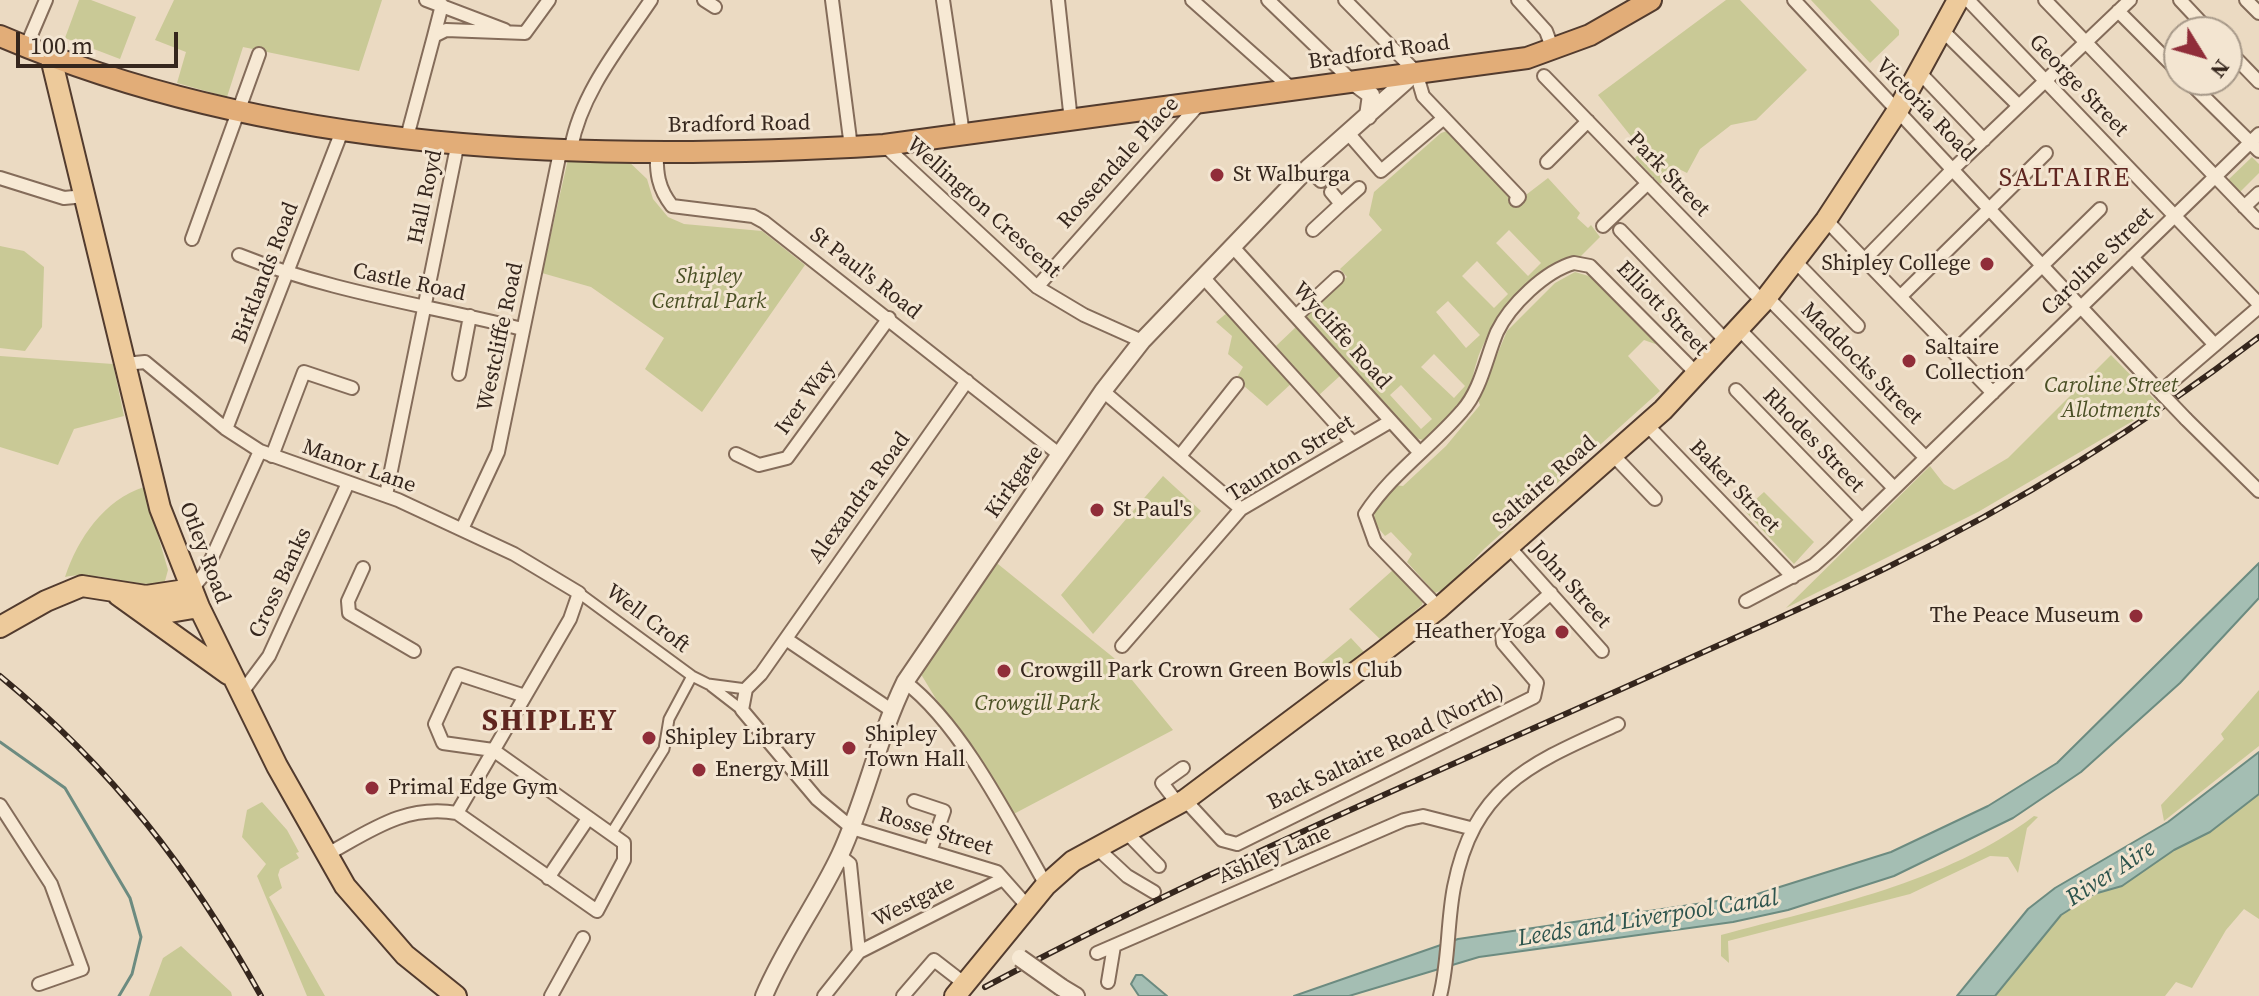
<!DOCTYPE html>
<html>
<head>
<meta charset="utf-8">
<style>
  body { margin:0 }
  #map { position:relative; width:2259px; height:996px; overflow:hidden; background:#ebdac2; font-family:"Source Serif 4",serif }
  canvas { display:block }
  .north { position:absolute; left:2163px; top:16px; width:80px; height:80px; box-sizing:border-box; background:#f3e5d1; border:2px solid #a79989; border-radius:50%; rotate:127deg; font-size:22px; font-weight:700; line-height:32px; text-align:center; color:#35261d }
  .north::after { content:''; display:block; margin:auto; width:28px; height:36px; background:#902d39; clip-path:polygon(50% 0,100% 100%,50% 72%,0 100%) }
  .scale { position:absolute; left:16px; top:32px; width:162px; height:36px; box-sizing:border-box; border:4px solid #35261d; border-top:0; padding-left:10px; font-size:24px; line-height:28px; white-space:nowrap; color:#35261d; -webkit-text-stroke:6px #f3e5d1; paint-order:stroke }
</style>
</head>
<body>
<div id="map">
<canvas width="2259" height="996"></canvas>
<div class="north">N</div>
<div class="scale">100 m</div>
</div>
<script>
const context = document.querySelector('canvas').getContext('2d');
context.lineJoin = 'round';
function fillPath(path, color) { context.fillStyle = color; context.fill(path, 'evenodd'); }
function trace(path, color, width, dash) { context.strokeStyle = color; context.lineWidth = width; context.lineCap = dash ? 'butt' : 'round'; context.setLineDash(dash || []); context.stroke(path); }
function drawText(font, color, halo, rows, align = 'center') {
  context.font = font + ' "Source Serif 4",serif'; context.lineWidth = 6; context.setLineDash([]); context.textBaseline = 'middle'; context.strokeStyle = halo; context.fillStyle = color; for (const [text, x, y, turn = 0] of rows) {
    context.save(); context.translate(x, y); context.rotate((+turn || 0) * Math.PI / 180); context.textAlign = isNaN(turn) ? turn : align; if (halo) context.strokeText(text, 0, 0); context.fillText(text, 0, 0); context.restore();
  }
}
fillPath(new Path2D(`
  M79 0H91L136 17 120 59 65 38Z
  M174 0H382L359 71 243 47 227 97 177 83 186 52 155 40Z
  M1726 0H1740L1807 70 1756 120 1731 125 1700 149 1687 173 1677 168 1660 184 1635 158 1642 150 1598 95Z
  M1811 0H1870L1899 30V35L1870 63Z
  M1450 130 1518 201 1548 178 1580 213 1577 218 1588 228 1591 225 1600 237 1581 256C1540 257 1488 324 1477 361 1472 375 1472 389 1464 402 1454 417 1436 428 1423 440L1416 438 1304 316 1347 277 1340 269 1382 230 1369 215 1374 192 1441 133ZM1509 230 1541 263 1528 276 1496 243ZM1477 261 1508 294 1494 308 1462 276ZM1448 301 1480 335 1466 348 1436 312ZM1434 354 1465 386 1454 398 1421 367ZM1401 385 1432 419 1421 429 1390 395Z
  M569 155 625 158 647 179 653 199 668 217 684 224 762 231 805 265 702 412 645 369 664 338 591 287 542 273Z
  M2252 157 2259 164V173L2240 192 2228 180Z
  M0 246 24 251 44 267 42 327 25 351 0 348Z
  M1575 272 1599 279 1661 346 1644 340 1628 356 1660 391 1484 549 1447 588 1435 593 1407 562 1412 554 1391 532 1385 536 1374 523 1375 504 1394 485 1403 486 1446 446 1480 405 1478 400 1507 331 1555 283Z
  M1228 312 1293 382 1267 406 1236 379 1243 367 1228 354 1232 336 1216 322Z
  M1297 326 1342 374 1319 395 1276 346Z
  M2111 355 2160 405 1978 512 1786 608 1930 466 1944 484 1954 490 2008 458Z
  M0 356 113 364 124 416 74 429 58 465 0 447Z
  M1163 476 1201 511 1093 634 1061 595Z
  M144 487 168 570 165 581C151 592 95 569 65 577 78 538 104 500 144 487Z
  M1764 492 1814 542 1794 564 1744 510Z
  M993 560 1114 658 1173 730 1008 817 919 671Z
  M1393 570 1423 601 1422 605 1381 640 1349 609Z
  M1351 638 1364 652 1333 678 1320 664Z
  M2259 690V746L2164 821 2161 805 2224 739 2221 734Z
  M2259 794V919L2244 909 2226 930 2192 988 2176 982 2165 996H1995L2061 915 2102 891 2122 886 2174 850 2210 832Z
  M262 802 287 830 299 852 296 853 299 858 280 869 278 875 282 888 269 897 325 996H307L257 876 266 864 242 837 247 810Z
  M2034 816 2038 817 2027 828 2018 873 2008 857 1990 856 1910 894 1728 941 1729 963 1721 956V935C1825 907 1946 883 2034 816Z
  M181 946 231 992 232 996H149L163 958Z`), '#c9c996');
const water = new Path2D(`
  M2259 563V598L2180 683 2081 772 2013 818 1894 876 1788 910 1733 922 1479 957 1349 996H1294L1458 939 1751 896 1891 852 1988 806 2057 763Z
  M2259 752V794L2210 832 2174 850 2122 886 2094 894 2061 915 1995 996H1957L2028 909 2055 888 2168 822Z
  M1136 975H1142L1167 996H1139L1131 984Z`);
fillPath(water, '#a4beb3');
trace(water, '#6c8b80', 2);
trace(new Path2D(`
  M0 742 65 788 130 898 141 937 132 974 119 996`), '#6c8b80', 3);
const pedestrian = new Path2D(`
  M579 593 692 676 708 684 746 689
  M711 686 742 710
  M611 834 664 749 669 719 692 676`);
const minor = new Path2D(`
  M426 0 505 30
  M704 0 715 7
  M832 0 851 147
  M943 0 963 134
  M1058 0 1071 121
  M1192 0 1292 89
  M1268 0 1352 81
  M1345 0 1416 72 1423 96 1519 197 1516 200
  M1518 0 1546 31 1553 50
  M1794 0 2163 395
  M1968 0 2259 304
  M2045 0 2259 222
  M2180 0 2210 32
  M2246 0 2259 13
  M2118 11 2179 72
  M1942 30 2019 106
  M434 36 442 5
  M26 47 46 0
  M2227 49 2259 82
  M1920 73 1984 140
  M1544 76 1763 302
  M2187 80 2259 151
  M1348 133 1381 171 1444 118
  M407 137 434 36 446 30 525 33 549 0
  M884 145 1037 287 1084 315 1142 341
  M571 148C581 93 620 46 651 0
  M657 150C656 173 658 188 672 206L753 216 764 222 1060 455
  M1547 162 1588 121
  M1308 168 1321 181
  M0 178 64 198 85 196
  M1331 192 1341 204 1359 188
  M2244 207 2259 193
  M1826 220 1993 393
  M1603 226 1648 183
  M1313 230 1341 204
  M1620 230 1728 343
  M192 239 259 54
  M1232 246 1420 453
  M239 255C331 292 427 305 522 329
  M2132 257 2215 345
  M1865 259 1953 169 2130 0
  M1795 261 1858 326
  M1203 277 1353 443
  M1037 287 1201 102
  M1901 296 2046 153
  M1767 297 1926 458
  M1296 316 1337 278
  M1739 329 1894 488
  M1954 352 2100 209
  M125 364 145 362 226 429 260 451 398 500 514 554 579 593 570 619 457 813
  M459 374 470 316
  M967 381 761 674 746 689 742 710 817 799 852 828 997 872 1028 907
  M1736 390 1862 520
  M1103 391 1241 509
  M2160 392 2259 307
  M2186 419 2259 491
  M1647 425 1793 577
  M226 429 342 131
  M736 454 759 465 787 458 889 318
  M1613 455 1655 499
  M272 456 304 372 352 388
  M1180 456 1237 384
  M386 495 458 142
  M462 529 498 452 559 157
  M1509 547 1602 651
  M363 568 348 601 349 613 414 651
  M192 589 205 573 260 451
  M1746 601 1814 565 1831 550 2259 134
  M1439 608 1375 542 1365 514C1391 474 1431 447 1462 411 1481 390 1486 358 1497 332 1510 305 1545 271 1574 263L1590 266 1698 375
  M786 639 891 710
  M1122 646 1241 509 1391 421
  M905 682C962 725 1010 822 1046 885
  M240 695 269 656 348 483
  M1185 800 1222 840 1237 844 1534 697 1537 683 1503 643 1502 636 1551 593
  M914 801 944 811 931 849
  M1178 804 1162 783 1183 768
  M0 805 51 884 82 969 39 984
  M1128 834 1159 866
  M1098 849 1127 876 1154 892
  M326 855C370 831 405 804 457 813L597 911 624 860V843L493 750 443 743 435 724 458 674 525 696
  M840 856 850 864 859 952
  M548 878 587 820
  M1097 953 1404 820 1423 816 1470 828
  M1108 982 1114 946
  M551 996 583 938
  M824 996 859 952 1003 879
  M903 996 934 960 965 984
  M1440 996C1449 961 1447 923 1454 887 1474 785 1532 763 1618 724`);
const tertiary = new Path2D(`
  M1352 81 1371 95 1368 116
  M1061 987 1076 996
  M764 996C785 946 817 904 840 855 866 799 878 737 905 682L1103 391 1142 341 1308 168 1416 72`);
const primary = new Path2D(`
  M51 58 160 508 199 607 277 766 345 886 405 955 456 996
  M118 595 228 674
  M140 609 164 613 199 607
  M0 627 46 601 82 586 146 596 192 589
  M955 996 1046 885 1073 861 1185 800 1380 654 1439 608 1663 410 1763 302 1826 220 1898 110 1958 0`);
const trunk = new Path2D(`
  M0 36C275 154 589 163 884 145L1527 58 1590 35 1651 0`);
trace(pedestrian, '#846c5a', 13);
trace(minor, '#846c5a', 16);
trace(tertiary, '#846c5a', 20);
trace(primary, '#523b2e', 24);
trace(trunk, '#523b2e', 24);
trace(pedestrian, '#f7e9d4', 9);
trace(minor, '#f7e9d4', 12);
trace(tertiary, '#f7e9d4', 16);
trace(primary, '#edca9b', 20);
trace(trunk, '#e2ad78', 20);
const rail = new Path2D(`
  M0 676C112 768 191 870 261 996
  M985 987C1197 874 1419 780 1637 682 1720 644 1804 608 1886 568 2017 504 2143 426 2259 337`);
trace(rail, '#35261d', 6);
trace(rail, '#f3e5d1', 3, [9]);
const minorBridge = new Path2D(`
  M2163 395 2186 419`);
const tertiaryBridge = new Path2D(`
  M1020 958 1061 987`);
trace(minorBridge, '#846c5a', 16, []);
trace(tertiaryBridge, '#846c5a', 20, []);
trace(minorBridge, '#f7e9d4', 12);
trace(tertiaryBridge, '#f7e9d4', 16);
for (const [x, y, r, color] of [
  [1217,175,8,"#902d39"],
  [1987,264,8,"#902d39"],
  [1909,361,8,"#902d39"],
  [1097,510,8,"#902d39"],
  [2136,616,8,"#902d39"],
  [1562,632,8,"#902d39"],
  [1004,671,8,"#902d39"],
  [649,738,8,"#902d39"],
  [849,748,8,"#902d39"],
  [699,770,8,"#902d39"],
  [372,788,8,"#902d39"]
]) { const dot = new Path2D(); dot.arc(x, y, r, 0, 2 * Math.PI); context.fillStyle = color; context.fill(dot); trace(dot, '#f3e5d1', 3); }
drawText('22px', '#35261d', '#f3e5d1', [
  ["Bradford Road",1379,53,-8],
  ["George Street",2078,86,46],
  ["Victoria Road",1925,110,46],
  ["Bradford Road",739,125,-1],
  ["Rossendale Place",1119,163,-48],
  ["Park Street",1668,175,46],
  ["Hall Royd",426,197,-78],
  ["Wellington Crescent",983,208,42],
  ["Caroline Street",2098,262,-44],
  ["Birklands Road",266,273,-69],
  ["St Paul's Road",865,274,38],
  ["Castle Road",409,283,12],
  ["Elliott Street",1662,309,46],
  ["Wycliffe Road",1341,336,48],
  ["Westcliffe Road",501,337,-78],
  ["Maddocks Street",1861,364,45],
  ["Iver Way",806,398,-54],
  ["Rhodes Street",1813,441,46],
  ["Taunton Street",1291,459,-32],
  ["Manor Lane",359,467,20],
  ["Kirkgate",1015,482,-55],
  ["Saltaire Road",1545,483,-41],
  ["Baker Street",1734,487,46],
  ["Alexandra Road",860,498,-54],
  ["Otley Road",204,553,69],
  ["Cross Banks",281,583,-65],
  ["John Street",1570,585,48],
  ["Well Croft",647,619,37],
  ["Back Saltaire Road (North)",1386,748,-26],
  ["Rosse Street",935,832,17],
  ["Ashley Lane",1275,855,-23],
  ["Westgate",914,902,-27]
]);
drawText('22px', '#35261d', '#f3e5d1', [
  ["St Walburga",1233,175],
  ["Shipley College",1971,264,"right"],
  ["Saltaire",1925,348],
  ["Collection",1925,373],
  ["St Paul's",1113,510],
  ["The Peace Museum",2120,616,"right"],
  ["Heather Yoga",1546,632,"right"],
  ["Crowgill Park Crown Green Bowls Club",1020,671],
  ["Shipley",865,735],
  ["Town Hall",865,760],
  ["Shipley Library",665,738],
  ["Energy Mill",715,770],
  ["Primal Edge Gym",388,788]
], 'left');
drawText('italic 22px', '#4a5025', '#f3e5d1', [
  ["Shipley",709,277],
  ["Central Park",709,302],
  ["Caroline Street",2111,386],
  ["Allotments",2111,411],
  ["Crowgill Park",1037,704]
]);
drawText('italic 24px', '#2d544d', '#f3e5d1', [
  ["River Aire",2111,874,-33],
  ["Leeds and Liverpool Canal",1648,919,-9]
]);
context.letterSpacing = '2px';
drawText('26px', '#5f251f', '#f3e5d1', [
  ["SALTAIRE",2065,179]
]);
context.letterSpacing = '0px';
context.letterSpacing = '2px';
drawText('bold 30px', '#5f251f', '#f3e5d1', [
  ["SHIPLEY",550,722]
]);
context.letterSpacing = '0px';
</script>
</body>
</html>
